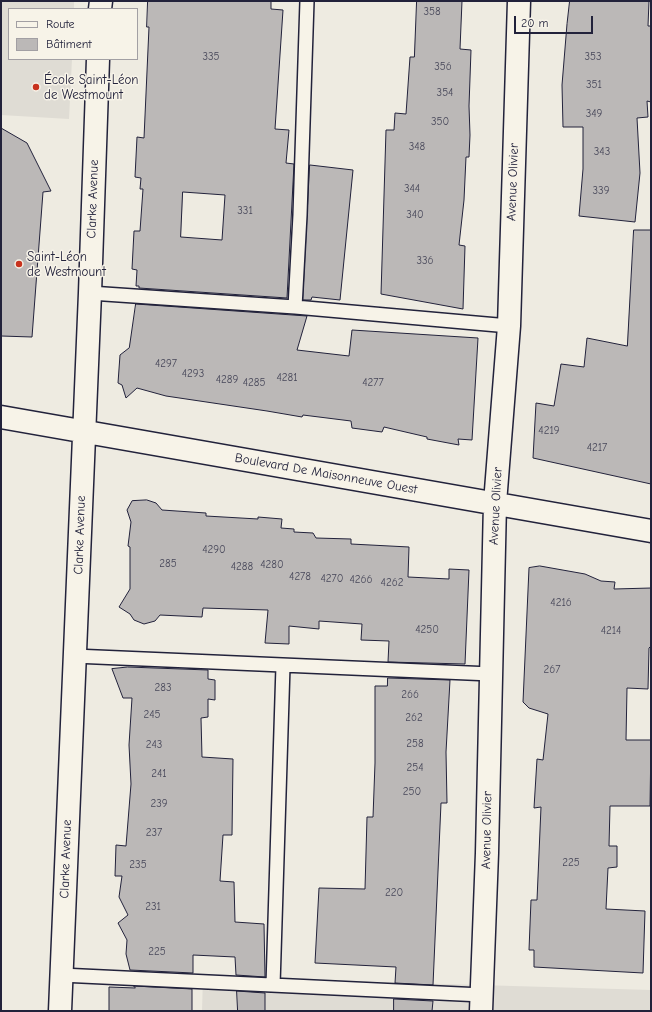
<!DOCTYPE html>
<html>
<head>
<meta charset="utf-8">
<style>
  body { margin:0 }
  #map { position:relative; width:652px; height:1012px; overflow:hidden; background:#eeebe1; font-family:"Comic Neue",sans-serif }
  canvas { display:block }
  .frame { position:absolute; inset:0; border:2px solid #22223b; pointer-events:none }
  .legend { position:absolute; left:8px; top:8px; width:130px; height:52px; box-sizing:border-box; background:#f7f3e8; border:1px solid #a29fa3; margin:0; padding:5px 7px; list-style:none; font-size:12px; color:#22223b }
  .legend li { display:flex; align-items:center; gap:8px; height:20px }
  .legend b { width:20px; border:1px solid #a29fa3 }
  .scale { position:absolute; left:514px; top:16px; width:79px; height:18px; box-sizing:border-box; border:2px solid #22223b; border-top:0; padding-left:5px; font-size:12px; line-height:14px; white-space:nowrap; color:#22223b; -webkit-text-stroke:3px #f7f3e8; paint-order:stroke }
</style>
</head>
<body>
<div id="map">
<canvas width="652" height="1012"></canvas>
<div class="frame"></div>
<ul class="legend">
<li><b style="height:5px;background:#f7f3e8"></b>Route</li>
<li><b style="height:11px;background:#bbb8b7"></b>Bâtiment</li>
</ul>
<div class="scale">20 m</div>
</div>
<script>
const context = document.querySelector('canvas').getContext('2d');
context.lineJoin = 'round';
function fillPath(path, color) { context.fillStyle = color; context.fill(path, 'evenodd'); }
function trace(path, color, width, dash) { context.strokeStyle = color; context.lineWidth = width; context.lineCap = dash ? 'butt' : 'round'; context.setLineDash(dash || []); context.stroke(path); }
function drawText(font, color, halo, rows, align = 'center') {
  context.font = font + ' "Comic Neue",sans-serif'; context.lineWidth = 3; context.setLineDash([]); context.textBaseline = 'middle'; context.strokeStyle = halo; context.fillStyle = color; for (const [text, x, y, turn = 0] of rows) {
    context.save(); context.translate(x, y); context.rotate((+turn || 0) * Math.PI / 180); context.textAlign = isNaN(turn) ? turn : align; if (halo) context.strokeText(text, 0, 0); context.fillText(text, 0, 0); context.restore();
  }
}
fillPath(new Path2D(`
  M1 1H74V9H9V59H72L69 119 1 115Z
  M203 977 651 990V1011H202Z`), '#dfdcd4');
const building = new Path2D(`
  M148 1H271V9L283 10 275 129 289 130 286 163 294 164 287 298 139 288V286H136L137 270 132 269 134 231H140L143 189H140L141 178 135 177 137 137 144 138 149 27H147ZM183 192 225 195 222 240 181 237Z
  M417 1H462L460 49 471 50 469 106 470 135 469 157H466L464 200 459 245 465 246 463 309 381 294 386 130H394L395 113 406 114 410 57H414Z
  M570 1H649L648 26H651V102L647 101 648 117 637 118 640 173 635 222 579 216 583 169V127H563L562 85 567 24Z
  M1 128 27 143 51 191 43 192 32 337 1 336Z
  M310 165 353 170 340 300 312 297 311 300H303Z
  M634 230H651V484L533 458 536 403 554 406 561 364 584 367 587 338 627 346Z
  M136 304 307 316 297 350 349 356 352 330 478 338 472 440 458 439 459 445 427 439V437L384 427 382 432 352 428 351 421 303 415 302 417 267 411 166 396 137 388 126 398 122 385 118 383 120 355 129 348Z
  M147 500 156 503 162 510 206 513V516L258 519V517L282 519 281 528 294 529V532L313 533 316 538 351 539V544L409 547 408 577 449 579V569L469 570 465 664 388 662 389 641 361 640 362 624 319 621V629L289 626V644L265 643 268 610 203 608 202 617 160 615 155 621 144 624 134 620 130 614 119 607 130 589V547L128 546 131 522 127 510 132 501Z
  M540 566 585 574 601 581 615 582 614 589 651 588V646L649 648 648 689 627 688 626 740H651L650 806H610L609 846H617V867L608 868 606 909 645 911 643 973 534 967V950H529L531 900H537L541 807 534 808 537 759 543 760 548 714 529 708 523 702 529 568Z
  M128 667 208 670V679L215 680V700L208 699V717L201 718 202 757 233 759 232 835H223L220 881 234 882 235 922 264 924 265 977 236 975 235 957 193 955V973L130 970 126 954 127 940 118 923 128 915 119 897 122 876H115L116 845 126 846 131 784 129 745 132 698H123L112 669Z
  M388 678 450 680 446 752 447 803H441L433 985 395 983 396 967 315 963 319 888 365 889 367 817H373L375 763V686H387Z
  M134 986 192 989V1011H109V987L135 988Z
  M237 991 265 993V1011H238Z
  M394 999 433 1001 432 1011H394Z`);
fillPath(building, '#bbb8b7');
trace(building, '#22223b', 1);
const lane = new Path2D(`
  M90 293 295 307 509 326
  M295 307 300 215 307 1
  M74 656 491 674
  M61 975 482 995
  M273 985 283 666`);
const street = new Path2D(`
  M100 9 101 1
  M1 417 651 531
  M60 1011 90 293 98 59
  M481 1011 487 853 495 503 509 326 519 1`);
trace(lane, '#22223b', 16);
trace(street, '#22223b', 25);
trace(lane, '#f7f3e8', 13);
trace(street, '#f7f3e8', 22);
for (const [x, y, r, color] of [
  [36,87,4,"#c8321e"],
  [19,264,4,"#c8321e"]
]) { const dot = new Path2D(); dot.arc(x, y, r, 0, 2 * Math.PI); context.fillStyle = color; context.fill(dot); trace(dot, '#f7f3e8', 1.5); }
drawText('11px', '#48485a', null, [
  ["358",432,12],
  ["335",211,57],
  ["353",593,57],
  ["356",443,67],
  ["351",594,85],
  ["354",445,93],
  ["349",594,114],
  ["350",440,122],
  ["348",417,147],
  ["343",602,152],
  ["344",412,189],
  ["339",601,191],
  ["331",245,211],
  ["340",415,215],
  ["336",425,261],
  ["4297",166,364],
  ["4293",193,374],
  ["4281",287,378],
  ["4289",227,380],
  ["4285",254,383],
  ["4277",373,383],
  ["4219",549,431],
  ["4217",597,448],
  ["4290",214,550],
  ["285",168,564],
  ["4280",272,565],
  ["4288",242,567],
  ["4278",300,577],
  ["4270",332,579],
  ["4266",361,580],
  ["4262",392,583],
  ["4216",561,603],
  ["4250",427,630],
  ["4214",611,631],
  ["267",552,670],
  ["283",163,688],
  ["266",410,695],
  ["245",152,715],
  ["262",414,718],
  ["258",415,744],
  ["243",154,745],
  ["254",415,768],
  ["241",159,774],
  ["250",412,792],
  ["239",159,804],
  ["237",154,833],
  ["225",571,863],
  ["235",138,865],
  ["220",394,893],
  ["231",153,907],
  ["225",157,952]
]);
drawText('13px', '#22223b', '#f7f3e8', [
  ["École Saint-Léon",44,80],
  ["de Westmount",44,95],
  ["Saint-Léon",27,257],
  ["de Westmount",27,272]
], 'left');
drawText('13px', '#22223b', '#f7f3e8', [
  ["Avenue Olivier",513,182,-88],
  ["Clarke Avenue",93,199,-88],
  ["Boulevard De Maisonneuve Ouest",326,474,10],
  ["Avenue Olivier",496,506,-87],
  ["Clarke Avenue",80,535,-88],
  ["Avenue Olivier",487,830,-89],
  ["Clarke Avenue",66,859,-88]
]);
</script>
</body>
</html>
